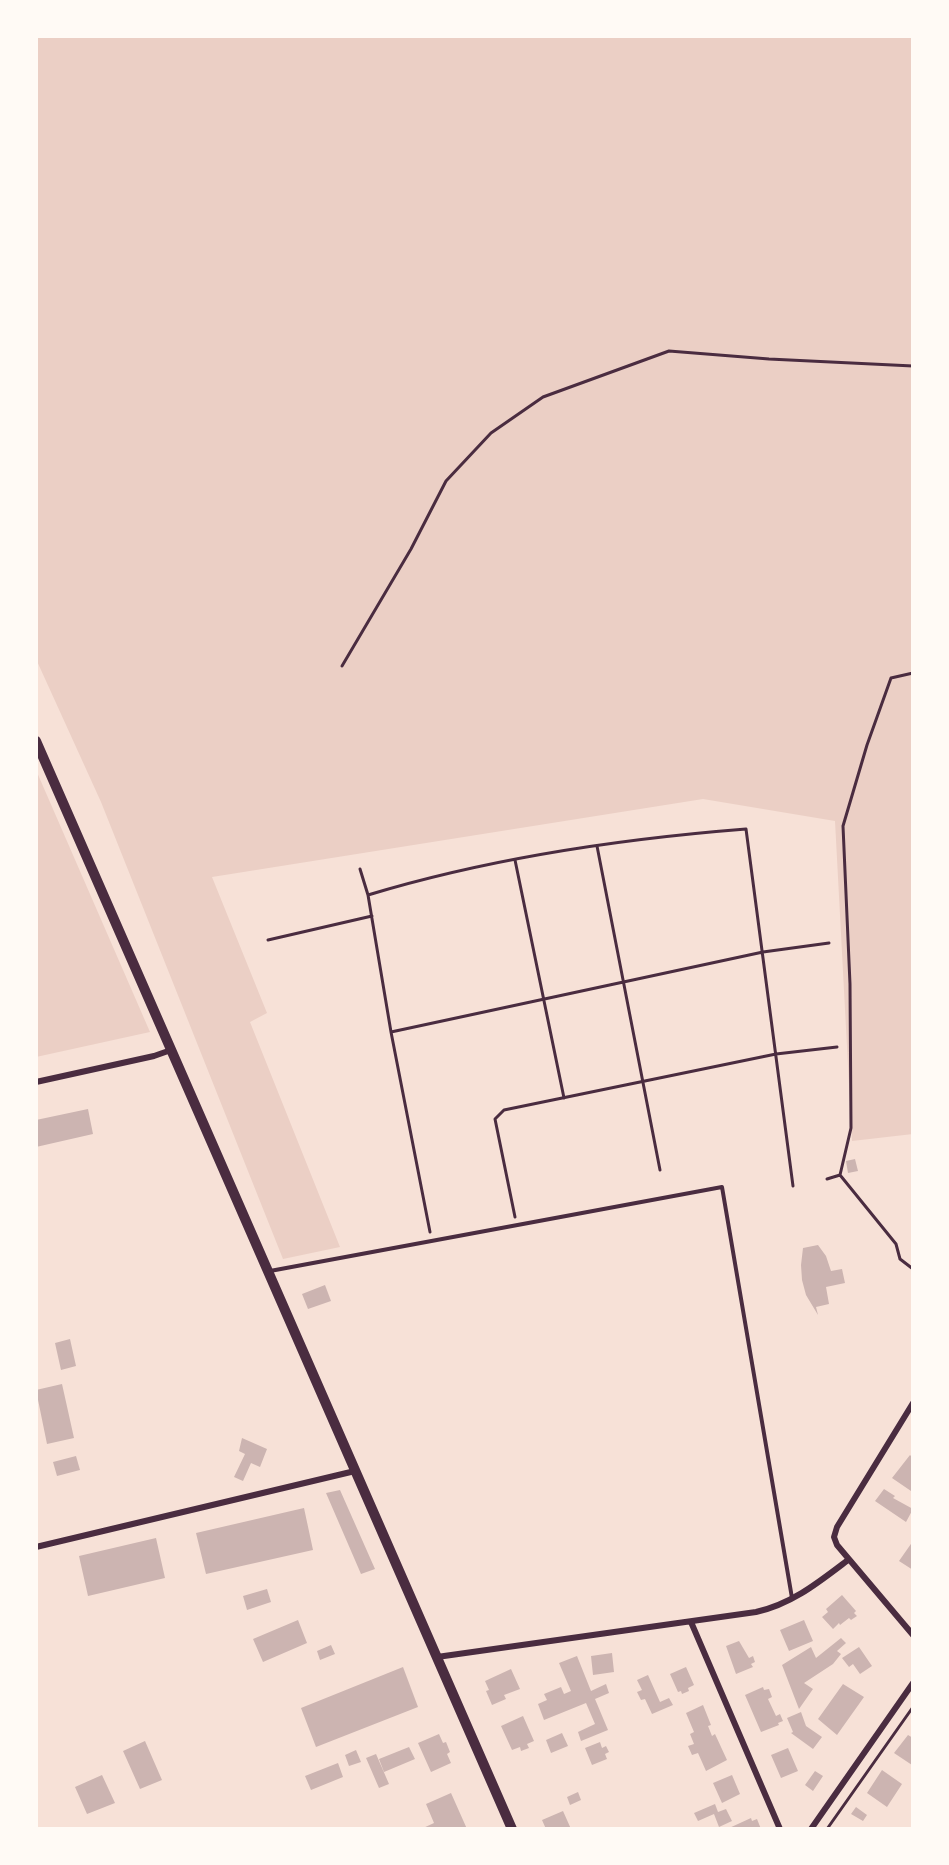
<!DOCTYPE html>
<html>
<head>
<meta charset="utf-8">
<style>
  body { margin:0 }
  #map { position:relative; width:949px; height:1865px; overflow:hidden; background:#f7e1d7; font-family:Poppins,sans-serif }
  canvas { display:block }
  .frame { position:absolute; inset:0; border:38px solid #fffaf5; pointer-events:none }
</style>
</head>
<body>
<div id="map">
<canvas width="949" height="1865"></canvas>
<div class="frame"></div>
</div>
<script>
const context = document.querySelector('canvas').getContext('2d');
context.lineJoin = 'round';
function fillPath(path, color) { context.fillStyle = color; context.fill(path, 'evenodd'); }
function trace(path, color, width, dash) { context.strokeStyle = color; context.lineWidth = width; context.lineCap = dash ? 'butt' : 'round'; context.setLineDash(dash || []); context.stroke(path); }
fillPath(new Path2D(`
  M36 36H913V1134L852 1141 835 821 703 799 212 877 267 1013 250 1022 340 1247 283 1259 101 802 36 659Z
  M36 770 150 1032 36 1057Z`), '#ebcfc5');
fillPath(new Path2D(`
  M88 1109 93 1134 36 1147V1120Z
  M855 1159 858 1171 848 1173 846 1161Z
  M818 1245 826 1256 831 1271 842 1269 845 1283 826 1287 829 1304 816 1307 818 1315 806 1295 802 1280 801 1265 803 1248Z
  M325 1285 331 1301 308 1309 302 1294Z
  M70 1339 76 1366 61 1370 55 1343Z
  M62 1384 74 1438 47 1444 36 1390Z
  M242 1438 267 1449 260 1467 251 1463 243 1481 234 1477 245 1454 239 1451Z
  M910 1455 913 1458 911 1491 892 1478Z
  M76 1456 80 1470 57 1476 53 1462Z
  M884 1489 895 1496 893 1498 913 1509 906 1522 875 1501Z
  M340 1490 375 1569 361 1574 326 1493Z
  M304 1508 313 1550 206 1574 196 1533Z
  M156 1538 165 1578 88 1596 79 1556Z
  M913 1541V1570L899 1561Z
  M267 1589 271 1602 247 1610 243 1596Z
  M842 1595 856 1611 854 1613 857 1616 851 1620 849 1618 840 1625 839 1623 833 1629 822 1617 828 1612 826 1609Z
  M298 1620 307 1643 263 1662 253 1639Z
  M804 1620 813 1641 789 1651 780 1630Z
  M841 1638 846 1643 837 1651 841 1654 833 1664 804 1683 813 1689 799 1709 782 1665 811 1647 816 1658Z
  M739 1641 749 1658 753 1656 755 1662 751 1664 753 1667 736 1674 726 1646Z
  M331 1645 335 1654 320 1660 317 1651Z
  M859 1647 872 1666 860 1674 853 1664 849 1667 842 1658Z
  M612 1653 614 1672 593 1675 591 1656Z
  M577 1656 591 1691 606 1684 609 1693 595 1699 608 1730 581 1741 578 1732 595 1724 586 1703 544 1720 538 1704 547 1700 544 1694 561 1687 564 1694 571 1691 559 1663Z
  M403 1667 418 1707 316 1747 301 1708Z
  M686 1667 694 1685 688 1688 689 1691 682 1694 681 1691 678 1692 670 1674Z
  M511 1669 520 1689 504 1695 506 1699 492 1705 486 1691 489 1690 485 1681Z
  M648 1675 660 1702 669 1698 673 1705 652 1714 645 1699 641 1700 637 1692 642 1690 637 1680Z
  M843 1684 864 1697 837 1735 818 1719Z
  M763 1687 764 1690 769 1689 772 1697 768 1699 776 1716 780 1714 783 1721 778 1723 779 1725 761 1732 745 1695Z
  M703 1705 711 1725 708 1726 712 1736 715 1734 727 1760 706 1771 698 1753 692 1755 688 1746 694 1744 690 1734 694 1732 686 1713Z
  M801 1712 806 1726 822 1737 813 1749 791 1733 793 1732 787 1718Z
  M523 1716 534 1741 527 1744 529 1748 521 1751 520 1747 512 1750 501 1726Z
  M562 1733 568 1746 551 1753 546 1740Z
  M439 1734 443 1743 446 1742 450 1752 447 1754 451 1763 431 1772 418 1743Z
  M908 1735 913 1738 912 1765 894 1753Z
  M145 1741 162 1780 140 1789 123 1751Z
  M600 1742 602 1748 606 1746 609 1752 605 1754 607 1759 592 1765 585 1748Z
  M409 1747 415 1759 384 1772 379 1759Z
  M788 1748 798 1771 781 1778 771 1755Z
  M356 1750 361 1762 349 1766 345 1755Z
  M376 1754 389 1784 379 1788 366 1758Z
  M338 1763 343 1777 311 1790 305 1776Z
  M882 1770 902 1784 887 1807 867 1793Z
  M815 1771 823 1776 813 1791 805 1785Z
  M102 1775 115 1803 87 1814 75 1787Z
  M732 1775 740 1794 722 1803 713 1783Z
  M578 1792 581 1800 570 1805 567 1797Z
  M451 1793 467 1829H421L434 1823 426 1804Z
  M715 1804 718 1812 726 1809 732 1821 719 1827 714 1814 698 1821 694 1813Z
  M856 1807 867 1815 863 1821 851 1814Z
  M563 1811 571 1829H546L542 1820Z
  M751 1818 752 1821 757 1819 761 1829H727Z`), '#ccb4b1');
trace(new Path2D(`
  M342 666 411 549 446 481 491 433 543 397 669 351 769 359 913 366
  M597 846 660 1170
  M515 860 564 1098
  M360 869 368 895
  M268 940 372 916
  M391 1032 763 952 829 943
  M840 1175 851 1128 850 984 843 826 867 745 891 678 913 673
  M827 1179 840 1175 896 1244 900 1259 913 1269
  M515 1217 495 1119 504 1110 776 1054 837 1047
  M430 1232 391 1032 368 895C490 858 619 839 746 829L793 1186
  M827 1829 913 1707`), '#4a2c40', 3);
trace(new Path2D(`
  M270 1271 722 1187 792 1598`), '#4a2c40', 4);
trace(new Path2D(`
  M36 1082 154 1056 171 1050
  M913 1403 837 1527 834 1537 837 1545 913 1635
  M36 1547 355 1471
  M691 1622 780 1829
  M437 1657 756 1612C792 1604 819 1582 848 1560
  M811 1829 913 1683`), '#4a2c40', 6);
trace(new Path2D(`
  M36 741 512 1829`), '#4a2c40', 10);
</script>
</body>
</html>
